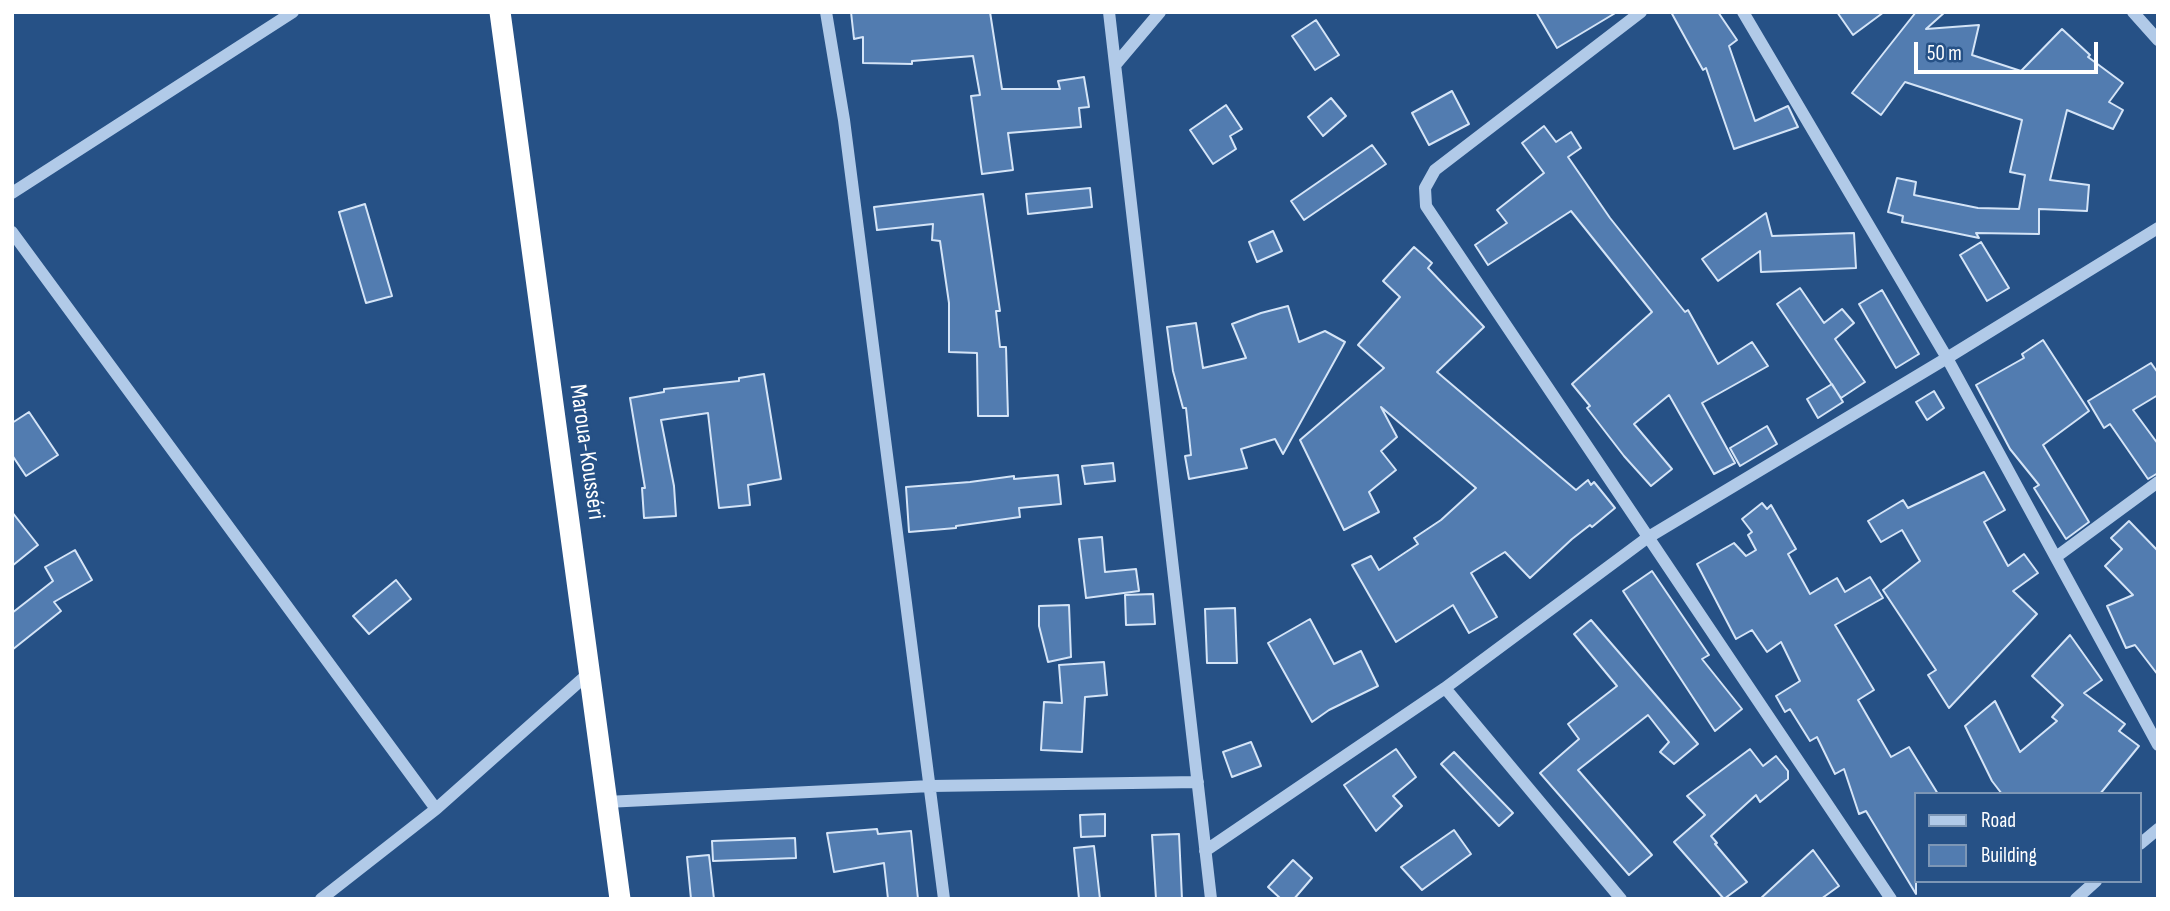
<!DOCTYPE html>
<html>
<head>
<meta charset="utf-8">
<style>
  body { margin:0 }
  #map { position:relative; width:2170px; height:911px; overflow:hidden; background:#265186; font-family:"Sofia Sans Condensed",sans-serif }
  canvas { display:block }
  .frame { position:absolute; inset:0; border:14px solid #fff; pointer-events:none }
  .legend { position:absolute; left:1914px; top:792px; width:228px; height:91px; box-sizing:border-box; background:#265186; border:2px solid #7d97b6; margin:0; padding:9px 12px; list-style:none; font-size:21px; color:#fff }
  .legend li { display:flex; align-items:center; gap:14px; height:35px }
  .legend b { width:35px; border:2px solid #7d97b6 }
  .scale { position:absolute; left:1914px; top:42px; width:184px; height:32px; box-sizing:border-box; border:4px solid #fff; border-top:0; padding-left:9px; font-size:21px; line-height:24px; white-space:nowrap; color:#fff; -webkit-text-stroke:5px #265186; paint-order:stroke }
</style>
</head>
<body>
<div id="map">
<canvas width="2170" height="911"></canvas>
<div class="frame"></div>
<ul class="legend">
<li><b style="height:9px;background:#b1cae8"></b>Road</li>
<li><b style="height:19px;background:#527cb0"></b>Building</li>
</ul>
<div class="scale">50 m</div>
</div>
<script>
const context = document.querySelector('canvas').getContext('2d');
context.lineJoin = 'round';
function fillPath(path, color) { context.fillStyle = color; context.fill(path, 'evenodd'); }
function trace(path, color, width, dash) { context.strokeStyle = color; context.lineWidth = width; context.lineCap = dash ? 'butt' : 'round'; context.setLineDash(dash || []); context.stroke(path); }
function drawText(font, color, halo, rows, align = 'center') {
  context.font = font + ' "Sofia Sans Condensed",sans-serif'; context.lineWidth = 6; context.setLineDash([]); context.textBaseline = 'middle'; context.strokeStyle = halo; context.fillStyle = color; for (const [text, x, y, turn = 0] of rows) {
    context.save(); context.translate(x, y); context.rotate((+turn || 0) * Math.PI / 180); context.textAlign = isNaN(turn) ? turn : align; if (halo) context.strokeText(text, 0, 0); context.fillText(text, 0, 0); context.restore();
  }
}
const building = new Path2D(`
  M851 12H990L1002 89H1060L1058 81 1084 77 1089 107 1079 108 1081 127 1008 133 1013 170 982 174 971 96 980 95 973 56 912 61V64L863 63V37L854 39Z
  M1536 12H1617L1557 48Z
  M1671 12H1718L1737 40 1729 46 1755 121 1788 106 1798 127 1734 149 1706 68 1703 70Z
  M1837 12H1884L1853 35Z
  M1916 12H1945L1926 29 1979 25 1972 55 2021 71 2062 29 2090 55 2088 57 2123 83 2109 102 2123 110 2113 129 2067 110 2050 180 2089 185 2087 211 2039 209V234L1976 233 1979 238 1902 222 1903 216 1888 212 1897 178 1916 182 1914 195 1978 208 2019 209 2025 175 2010 172 2022 120 1905 82 1881 115 1852 93Z
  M1316 20 1339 55 1315 70 1292 36Z
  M1452 91 1469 124 1429 145 1412 113Z
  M1331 98 1346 116 1323 136 1308 117Z
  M1226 105 1242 129 1230 136 1236 149 1213 164 1190 130Z
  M1544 126 1556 142 1571 132 1581 148 1568 157 1610 218 1685 312 1688 310 1718 364 1752 342 1768 366 1702 403 1735 463 1714 474 1669 395 1634 424 1672 469 1651 486 1624 456 1587 408 1590 406 1572 384 1652 312 1571 211 1488 265 1475 245 1507 223 1497 210 1544 173 1522 143Z
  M1372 145 1386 164 1304 220 1291 201Z
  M1090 188 1092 207 1028 214 1026 194Z
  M983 194 1000 311H996L1000 347H1006L1008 416H978L977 353 949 352V303L940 241 932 240 933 224 877 230 874 207Z
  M365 204 392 296 366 303 339 212Z
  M1766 213 1772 236 1854 233 1856 268 1761 272 1760 251 1718 281 1702 259Z
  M1273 231 1282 251 1257 262 1249 242Z
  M1981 242 2009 288 1987 301 1960 255Z
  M1414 247 1432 263 1428 268 1484 327 1437 372 1576 490 1588 480 1591 485 1594 482 1615 508 1592 527 1590 525 1572 539 1530 578 1505 552 1471 573 1497 617 1469 633 1453 605 1396 642 1352 565 1371 556 1379 570 1418 544 1414 538 1441 520 1476 488 1381 407 1397 437 1381 451 1396 470 1369 492 1379 512 1344 530 1300 440 1384 368 1358 345 1400 297 1383 281Z
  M1800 288 1824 323 1842 309 1854 323 1835 339 1865 382 1841 398 1777 304Z
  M1882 290 1919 354 1896 368 1859 304Z
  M1288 306 1299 342 1325 331 1345 342 1283 454 1275 439 1241 449 1247 468 1189 479 1185 456 1191 455 1186 408H1183L1173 371 1167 327 1196 323 1203 368 1246 358 1232 324 1261 313Z
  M2043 340 2089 411 2043 445 2089 522 2066 539 2034 488 2039 485 2010 449 1976 385 2024 358 2022 354Z
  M2151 363 2158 373V395L2133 410 2158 444V473L2148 479 2110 424 2104 428 2088 401Z
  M764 374 781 479 748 485 750 505 719 508 708 413 661 420 674 486 676 516 644 518 642 488H645L630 398 664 392V389L739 381V378Z
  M1832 384 1843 402 1818 418 1807 399Z
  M1934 391 1944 408 1927 420 1916 402Z
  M29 412 58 455 26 476 12 455V423Z
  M1767 426 1777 444 1740 466 1730 448Z
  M1113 463 1115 481 1085 484 1082 466Z
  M1984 472 2005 510 1984 522 2008 566 2024 554 2038 573 2013 591 2037 614 1949 708 1928 675 1936 670 1883 590 1920 561 1902 530 1881 542 1868 521 1903 500 1908 508Z
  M1058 475 1061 504 1019 508 1020 517 956 526V528L909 532 906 487 970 482 1014 476V479Z
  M1762 503 1767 509 1771 505 1796 549 1788 554 1810 594 1837 578 1845 592 1870 577 1883 598 1835 625 1874 690 1858 700 1891 757 1909 747 1938 794H1916V894L1866 811 1859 814 1844 769 1835 774 1817 737 1810 741 1790 709 1785 712 1776 696 1800 681 1781 642 1767 652 1752 630 1736 639 1697 564 1734 543 1746 556 1756 550 1748 535 1752 532 1742 519Z
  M12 512 38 545 12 566Z
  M2129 521 2158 551V675L2135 645 2126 648 2107 606 2133 595 2105 566 2122 549 2111 538Z
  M1102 537 1105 572 1136 569 1139 591 1086 598 1079 539Z
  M75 550 92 580 54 602 61 611 12 650V613L53 581 45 567Z
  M1652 571 1709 655 1702 659 1742 709 1715 731 1623 591Z
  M396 580 411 599 369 634 353 616Z
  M1153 594 1155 624 1126 625 1125 595Z
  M1069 605 1071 657 1048 662 1039 626V606Z
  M1235 608 1237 663H1207L1205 609Z
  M1310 619 1334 664 1361 651 1378 686 1329 710 1312 722 1268 643Z
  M1591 620 1698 744 1674 764 1660 752 1669 742 1648 715 1578 770 1652 855 1629 875 1540 773 1579 739 1568 724 1617 686 1574 634Z
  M2070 635 2102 680 2084 693 2125 724 2119 731 2139 746 2100 794H2002L1992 781 1965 726 1995 701 2020 752 2057 721 2052 717 2063 705 2032 676Z
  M1104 662 1107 695 1085 697 1082 752 1041 750 1044 702 1062 703 1059 665Z
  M1251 742 1261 766 1232 777 1223 752Z
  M1396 749 1416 777 1393 796 1402 806 1376 831 1344 785Z
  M1750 749 1763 766 1776 756 1788 771V779L1760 802 1756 795 1711 836 1717 843 1715 844 1747 882 1724 899 1674 842 1705 815 1687 796Z
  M1454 752 1513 813 1499 826 1441 764Z
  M1105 814V836L1081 837 1080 815Z
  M877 829 878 834 911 831 918 899H888L884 863 834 872 827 833Z
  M1454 830 1471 854 1422 890 1401 867Z
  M1179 834 1182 899H1156L1152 835Z
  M795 838 796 858 713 861 712 841Z
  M1094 846 1100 899H1079L1074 848Z
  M1813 850 1839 886 1821 899H1760Z
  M709 855 714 899H691L687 857Z
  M1293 860 1312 878 1294 899H1281L1268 887Z`);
fillPath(building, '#527cb0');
trace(building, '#d4e4f7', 2);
trace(new Path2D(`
  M826 12 844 120 944 899
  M1109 12 1211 899
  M1641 12 1435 170 1425 188 1426 206 1891 899
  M1743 12 1947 358 2158 745
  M2133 12 2158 40
  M1116 64 1160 12
  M12 193 293 12
  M12 232 436 809
  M2056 557 2158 482
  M606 802 931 786 1198 782
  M2140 844 2158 829
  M1205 851 1445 688
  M321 899 436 809 589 673
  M1621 899 1445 688 1647 538 1947 358 2158 228
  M2076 899 2096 881`), '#b1cae8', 12);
trace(new Path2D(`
  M500 12 620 899`), '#fff', 21);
drawText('24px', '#fff', '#265186', [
  ["Maroua-Kousséri",586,452,82]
]);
</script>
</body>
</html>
